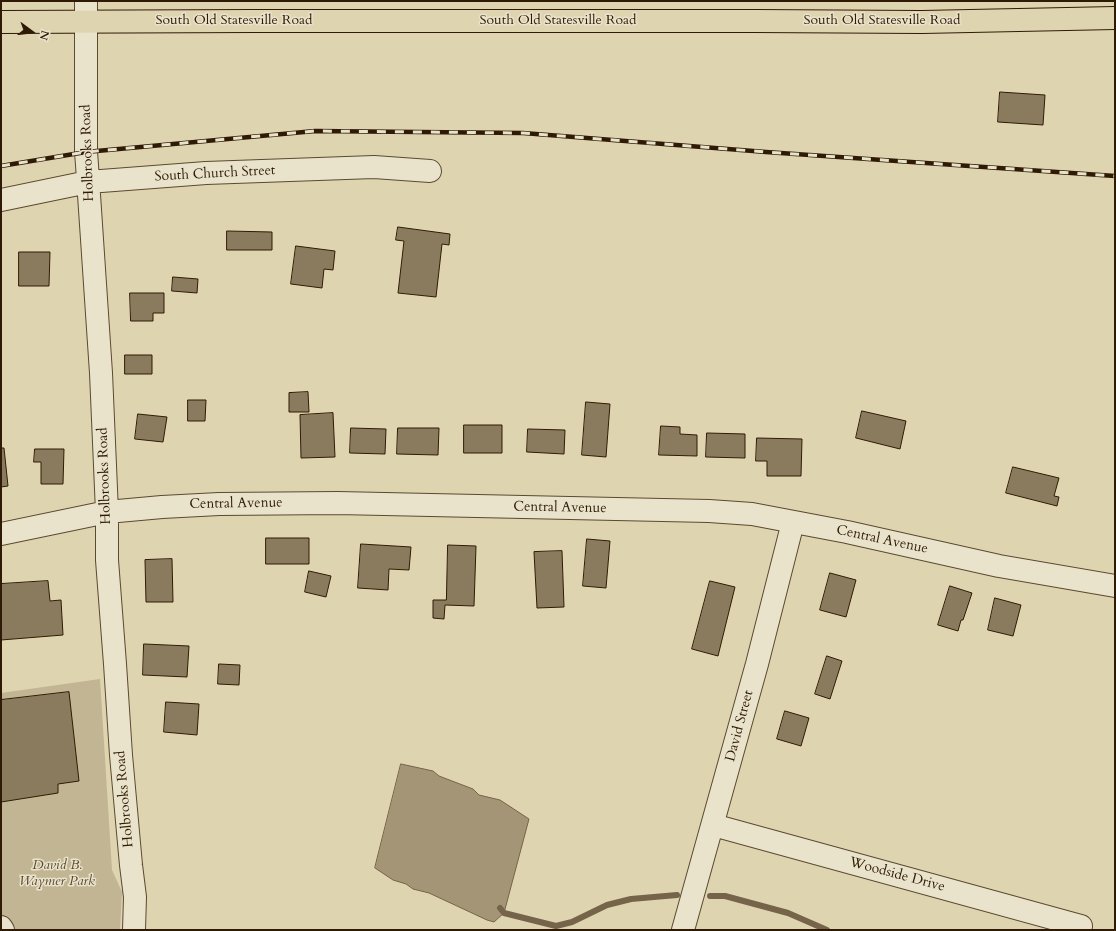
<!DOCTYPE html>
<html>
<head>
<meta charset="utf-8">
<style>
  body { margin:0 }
  #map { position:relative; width:1116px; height:931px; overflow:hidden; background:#dfd4b0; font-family:Cardo,serif }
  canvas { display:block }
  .frame { position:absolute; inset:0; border:2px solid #2f1b05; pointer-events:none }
  .north { position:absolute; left:12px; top:12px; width:40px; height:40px; -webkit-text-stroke:3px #eae3cc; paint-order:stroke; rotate:105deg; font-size:11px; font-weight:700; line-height:16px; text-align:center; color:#2f1b05 }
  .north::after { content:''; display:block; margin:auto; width:14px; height:18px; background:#2f1b05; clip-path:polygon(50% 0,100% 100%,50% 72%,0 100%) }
</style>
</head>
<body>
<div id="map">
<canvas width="1116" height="931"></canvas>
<div class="frame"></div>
<div class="north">N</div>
</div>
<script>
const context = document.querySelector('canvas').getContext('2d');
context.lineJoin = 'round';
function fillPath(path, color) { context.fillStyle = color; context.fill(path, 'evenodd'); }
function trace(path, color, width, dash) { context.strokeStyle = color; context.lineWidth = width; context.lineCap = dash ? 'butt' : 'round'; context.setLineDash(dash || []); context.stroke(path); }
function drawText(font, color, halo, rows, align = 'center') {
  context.font = font + ' Cardo,serif'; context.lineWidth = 3; context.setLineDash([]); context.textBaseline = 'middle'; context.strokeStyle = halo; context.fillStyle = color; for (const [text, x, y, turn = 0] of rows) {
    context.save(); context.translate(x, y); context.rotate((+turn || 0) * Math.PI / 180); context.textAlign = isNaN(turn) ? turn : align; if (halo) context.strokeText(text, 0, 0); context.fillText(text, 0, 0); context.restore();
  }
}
fillPath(new Path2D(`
  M100 679 112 870 122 892 120 930H1V693Z`), '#c1b593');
const water = new Path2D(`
  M401 764 433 771 439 776 473 789 479 795 500 800 529 819 504 913 494 922 487 920 429 893 413 889 406 884 393 880 375 868Z`);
fillPath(water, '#a39576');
trace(water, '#756449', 1);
trace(new Path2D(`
  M710 896H725L788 913 827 930
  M500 908 504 913 556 926 572 922 607 905 631 899 677 895`), '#756449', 6);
const building = new Path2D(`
  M1000 92 1045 95 1043 125 998 122Z
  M398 227 450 234 449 245 442 244 436 297 398 293 404 241 396 240Z
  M227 231 272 232V250H227Z
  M296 246 335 251 333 270 324 269 322 288 291 284Z
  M19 252H50L49 286H19Z
  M173 277 198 279 197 293 172 291Z
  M130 293H164V313H153V321H131Z
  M125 355H152V374H125Z
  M308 392 309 412H289V393Z
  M188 400H206L205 421H188Z
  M586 402 610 404 606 457 582 455Z
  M862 411 906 421 900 449 856 438Z
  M333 413 335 457 301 458 300 415Z
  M138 414 167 417 163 442 135 439Z
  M464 425H502V453H464Z
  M661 426 680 427V434L697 435V456L659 455Z
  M351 428 386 429 385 454 350 453Z
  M398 428H439L438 455 397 454Z
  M528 429 565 430 564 454 527 452Z
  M707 433 745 434V458L706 457Z
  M757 438 802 439 801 476H767V461H756Z
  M1 448H4L8 486 1 487Z
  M35 449H64L63 484H41V462H34Z
  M1013 467 1059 478 1054 496 1059 497 1057 506 1006 493Z
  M266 538H309V564H266Z
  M587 539 610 541 606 588 583 586Z
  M361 544 411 547 409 570 389 569 388 590 358 588Z
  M448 545 476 546 474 606 445 605 444 619 433 618V600H446Z
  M562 551 564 607 537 608 534 552Z
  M172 559 173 602H146L145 560Z
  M309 571 331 576 326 597 305 592Z
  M830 573 856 580 846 617 820 610Z
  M48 581 50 601 61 600 63 635 1 640V584Z
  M710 581 735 587 718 656 692 649Z
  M950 586 972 593 963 620H961L958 631 938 625Z
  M995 598 1021 605 1013 636 988 630Z
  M144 644 189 646 187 677 143 675Z
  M827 656 842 661 830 699 815 694Z
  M219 664 240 665 239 685 218 684Z
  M69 692 79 781 58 784V793L1 802V700Z
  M166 702 199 704 197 735 164 732Z
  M785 711 809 718 801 746 777 739Z`);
fillPath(building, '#8b7b5e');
trace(building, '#2f1b05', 1);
const minor = new Path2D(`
  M86 1V152L87 165 101 373 107 512V560L115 664 121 755 131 865 135 897 134 930
  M1 200 88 182 206 173 374 167 430 171
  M1 534 107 512 162 507 219 504 338 503 709 511 752 514 847 532 999 566 1115 586
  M713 825 1081 926
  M1 927 3 930
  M683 930 757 664 793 522`);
const major = new Path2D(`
  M1 22 253 21H755L922 22 1115 18`);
trace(minor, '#5b4930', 24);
trace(major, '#2f1b05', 24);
trace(minor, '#eae3cc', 22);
trace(major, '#dfd4b0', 22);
const rail = new Path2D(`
  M1 166 86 152 315 131 523 133 766 152 1115 176`);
trace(rail, '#2f1b05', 4.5);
trace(rail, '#eae3cc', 3, [9]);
drawText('14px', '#2f1b05', '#eae3cc', [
  ["South Old Statesville Road",234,21],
  ["South Old Statesville Road",558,21],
  ["South Old Statesville Road",882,21],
  ["Holbrooks Road",88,153,-92],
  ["South Church Street",215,174,-3],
  ["Holbrooks Road",105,476,-92],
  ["Central Avenue",236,504,-1],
  ["Central Avenue",560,508,1],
  ["Central Avenue",882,540,12],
  ["David Street",740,726,-75],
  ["Holbrooks Road",125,799,-95],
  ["Woodside Drive",897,875,15]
]);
drawText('italic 14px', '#5b4930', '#eae3cc', [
  ["David B.",57,866],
  ["Waymer Park",57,882]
]);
</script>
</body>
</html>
